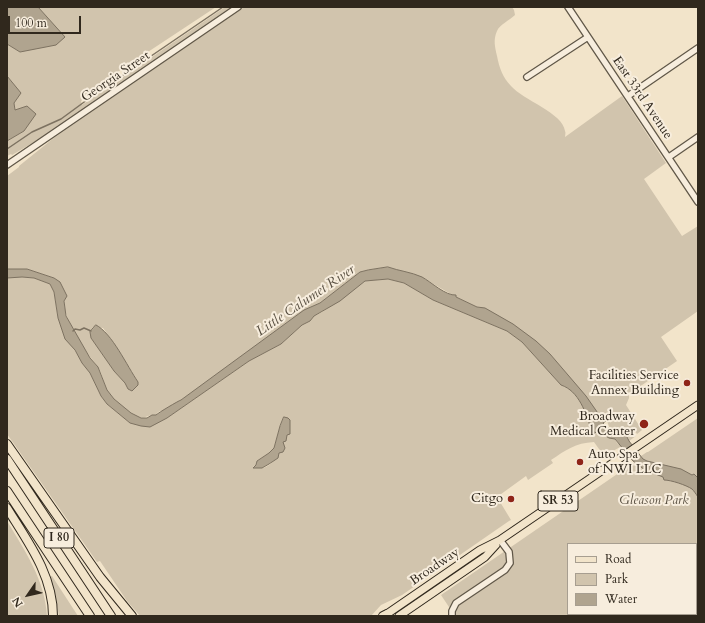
<!DOCTYPE html>
<html>
<head>
<meta charset="utf-8">
<style>
  body { margin:0 }
  #map { position:relative; width:705px; height:623px; overflow:hidden; background:#f2e4ca; font-family:Cardo,serif }
  canvas { display:block }
  .frame { position:absolute; inset:0; border:8px solid #30281d; pointer-events:none }
  .legend { position:absolute; left:567px; top:543px; width:130px; height:72px; box-sizing:border-box; background:#f7eddd; border:1px solid #a79e90; margin:0; padding:5px 7px; list-style:none; font-size:12px; color:#30281d }
  .legend li { display:flex; align-items:center; gap:8px; height:20px }
  .legend b { width:20px; border:1px solid #a79e90 }
  .north { position:absolute; left:8px; top:575px; width:40px; height:40px; -webkit-text-stroke:3px #f7eddd; paint-order:stroke; rotate:236deg; font-size:11px; font-weight:700; line-height:16px; text-align:center; color:#30281d }
  .north::after { content:''; display:block; margin:auto; width:14px; height:18px; background:#30281d; clip-path:polygon(50% 0,100% 100%,50% 72%,0 100%) }
  .scale { position:absolute; left:8px; top:16px; width:73px; height:18px; box-sizing:border-box; border:2px solid #30281d; border-top:0; padding-left:5px; font-size:12px; line-height:14px; white-space:nowrap; color:#30281d; -webkit-text-stroke:3px #f7eddd; paint-order:stroke }
</style>
</head>
<body>
<div id="map">
<canvas width="705" height="623"></canvas>
<div class="frame"></div>
<ul class="legend">
<li><b style="height:5px;background:#f2e4ca"></b>Road</li>
<li><b style="height:11px;background:#d1c4ad"></b>Park</li>
<li><b style="height:11px;background:#b0a48f"></b>Water</li>
</ul>
<div class="north">N</div>
<div class="scale">100 m</div>
</div>
<script>
const context = document.querySelector('canvas').getContext('2d');
context.lineJoin = 'round';
function fillPath(path, color) { context.fillStyle = color; context.fill(path, 'evenodd'); }
function trace(path, color, width, dash) { context.strokeStyle = color; context.lineWidth = width; context.lineCap = dash ? 'butt' : 'round'; context.setLineDash(dash || []); context.stroke(path); }
function drawText(font, color, halo, rows, align = 'center') {
  context.font = font + ' Cardo,serif'; context.lineWidth = 4; context.setLineDash([]); context.textBaseline = 'middle'; context.strokeStyle = halo; context.fillStyle = color; for (const [text, x, y, turn = 0] of rows) {
    context.save(); context.translate(x, y); context.rotate((+turn || 0) * Math.PI / 180); context.textAlign = isNaN(turn) ? turn : align; if (halo) context.strokeText(text, 0, 0); context.fillText(text, 0, 0); context.restore();
  }
}
fillPath(new Path2D(`
  M38 7H216L107 79 81 101 82 105 225 7H234L51 132 12 155 11 154 7 156V141L24 131 15 110 14 103 20 93 7 76V44L20 52 64 37Z
  M244 7H512L514 10 515 15C509 21 500 24 497 31 493 40 495 47 497 56 499 67 503 78 511 86 523 100 563 113 565 131 566 133 565 135 565 137L622 96 666 163 644 179 682 236 698 226V311L661 337 677 361 629 394V398L626 405 642 430 637 434 635 431 632 432 636 436 629 441 627 434 621 432 610 429 607 421H606L602 419 550 354 485 309 477 307 456 297 421 277 388 267 368 270 360 272 320 303 305 310 204 384 168 409 158 412 156 415C144 415 144 422 131 413 122 407 114 400 108 392 104 385 103 376 99 369 97 365 93 361 90 357 81 344 58 311 66 297L54 278 27 269H7V176L19 167V166L55 137ZM93 327 103 328 113 342 137 382 132 391 128 389 125 383 114 371 91 338 90 332Z
  M10 277H22L34 278 50 284 54 292 58 318 71 345 90 373 101 396 107 404 130 423 167 418 249 361 281 344 302 325 310 321 314 316 322 312 365 281 388 279 404 283 433 300 507 331 522 342 561 385C575 390 584 406 589 419 591 424 590 430 592 434L597 431 609 438 615 439 617 443 622 446 604 456 594 442C575 443 566 450 551 460L553 463 528 480 526 476 497 497 511 520 509 521 402 595 381 605 371 616H140L127 601 100 561 97 562 7 434V278ZM284 417 290 428V433C277 440 281 463 263 468 260 468 256 467 253 467L256 465 257 461 269 453 274 448 280 426Z
  M698 418V616H455L441 595 642 457 641 456 647 452H648ZM568 544H696V614H568Z
  M7 521C25 551 45 580 47 616H7Z
  M52 576 78 616H59L55 593 50 577Z`), '#d1c4ad');
const water = new Path2D(`
  M7 7H38L65 37 56 45 20 52 7 44Z
  M7 76 21 93 14 103 15 110 27 106 36 114 24 131 7 141Z
  M388 267C399 271 411 272 422 277 431 282 446 296 456 295V297L477 307 485 308 513 324 536 341 550 354 586 396 602 419 606 421 603 423C607 429 616 433 624 431L629 441 643 459 647 461 681 469 692 475 694 474 698 478V497C696 494 694 491 692 489 686 485 671 480 664 480L663 477 645 470 633 461 615 439 609 438 597 431 594 434 595 432H593L591 429C586 413 579 391 561 385L522 342 507 331 433 300 404 283 388 279 365 281 340 301 314 316 310 321 302 325 281 344 249 361 167 418 150 427 141 426 130 423 107 404 101 396 90 373 82 363 75 350 65 339 58 318 54 292 50 284 34 278 22 277 7 278V269H27L54 278 60 282 67 296 64 301 66 316 90 358 98 367 107 390 114 399 131 413 141 418H147L152 415H156C158 413 178 401 181 400L304 310 320 303 360 272 368 270Z
  M96 325C112 333 127 366 138 382V385L132 391 128 389 125 383 114 371 91 338 90 332Z
  M284 417 288 418 290 420V434L287 435 286 441 283 442 285 448 283 452 279 453 278 458 269 464 262 468H253L256 465 257 461 269 453 274 448 280 426Z`);
fillPath(water, '#b0a48f');
trace(water, '#7d7261', 1);
trace(new Path2D(`
  M7 149 32 132 61 119 91 97 223 7
  M73 331 75 329 80 330 84 328 91 331`), '#7d7261', 1.5);
const minor = new Path2D(`
  M568 7 698 202
  M527 77 588 37
  M628 96 698 48
  M669 157 698 137
  M7 165 238 7
  M452 616V611L456 603 505 570 510 563 509 552 500 540`);
const major = new Path2D(`
  M384 616 480 550 500 540 698 405
  M399 616 485 557 496 545`);
const highway = new Path2D(`
  M7 444 100 577 132 616
  M7 459 111 616
  M7 491 90 616
  M7 508C28 542 53 575 53 616
  M383 616 387 614`);
trace(minor, '#605748', 8);
trace(major, '#30281d', 9);
trace(highway, '#30281d', 10);
trace(minor, '#f7eddd', 5.5);
trace(major, '#f2e4ca', 7);
trace(highway, '#f2e4ca', 8);
for (const [x, y, r, color] of [
  [687,383,4,"#8f2418"],
  [644,424,5,"#8f2418"],
  [580,462,4,"#8f2418"],
  [511,499,4,"#8f2418"]
]) { const dot = new Path2D(); dot.arc(x, y, r, 0, 2 * Math.PI); context.fillStyle = color; context.fill(dot); trace(dot, '#f7eddd', 1.5); }
for (const [x, y, w] of [
  [558,501,40],
  [59,538,30]
]) { const box = new Path2D(); box.roundRect(x - w / 2, y - 10, w, 20, 3); context.fillStyle = '#f7eddd'; context.fill(box); trace(box, '#30281d', 1); }
drawText('bold 12px', '#30281d', null, [
  ["SR 53",558,501],
  ["I 80",59,538]
]);
drawText('13px', '#30281d', '#f7eddd', [
  ["Georgia Street",116,77,-34],
  ["East 33rd Avenue",642,98,56],
  ["Broadway",435,567,-34]
]);
drawText('13px', '#30281d', '#f7eddd', [
  ["Facilities Service",679,376],
  ["Annex Building",679,391],
  ["Broadway",635,417],
  ["Medical Center",635,432],
  ["Auto Spa",588,455,"left"],
  ["of NWI LLC",588,470,"left"],
  ["Citgo",503,499]
], 'right');
drawText('italic 13px', '#584f41', '#f7eddd', [
  ["Gleason Park",654,501]
]);
drawText('italic 14px', '#564d3f', '#f7eddd', [
  ["Little Calumet River",306,301,-34]
]);
</script>
</body>
</html>
